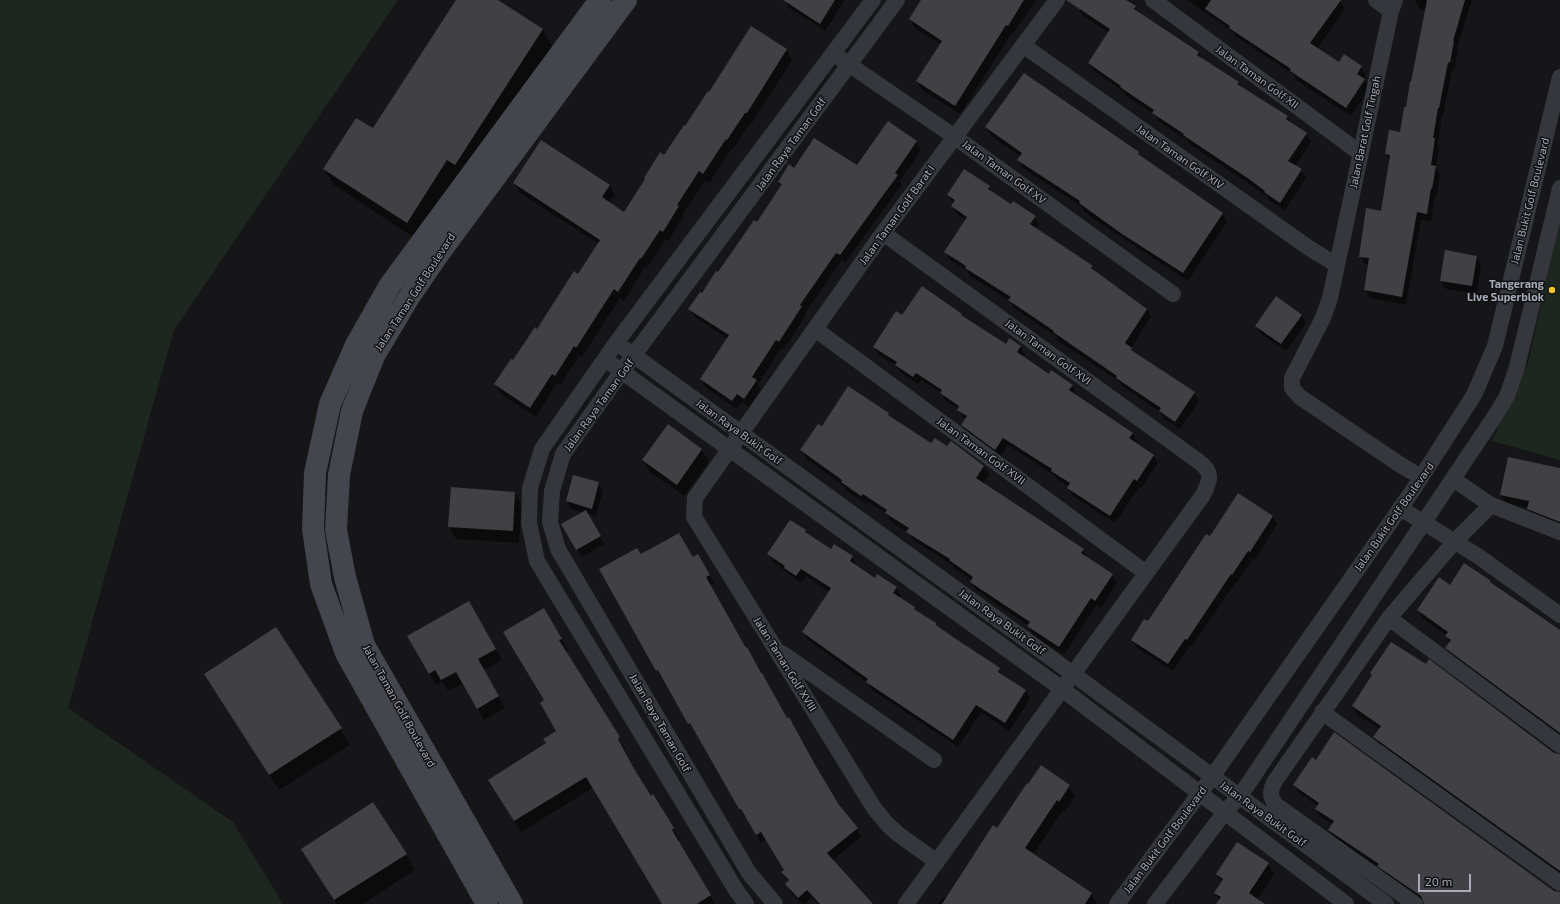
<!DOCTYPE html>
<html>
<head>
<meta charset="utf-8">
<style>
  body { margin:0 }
  #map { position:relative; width:1560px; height:904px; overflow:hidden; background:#161618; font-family:"Exo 2",sans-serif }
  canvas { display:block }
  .scale { position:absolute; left:1418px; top:874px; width:53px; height:18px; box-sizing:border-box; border:2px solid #a7abb8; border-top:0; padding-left:5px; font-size:12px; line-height:14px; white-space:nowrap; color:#a7abb8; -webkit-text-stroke:3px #111113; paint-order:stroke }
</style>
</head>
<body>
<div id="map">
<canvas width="1560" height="904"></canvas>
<div class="scale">20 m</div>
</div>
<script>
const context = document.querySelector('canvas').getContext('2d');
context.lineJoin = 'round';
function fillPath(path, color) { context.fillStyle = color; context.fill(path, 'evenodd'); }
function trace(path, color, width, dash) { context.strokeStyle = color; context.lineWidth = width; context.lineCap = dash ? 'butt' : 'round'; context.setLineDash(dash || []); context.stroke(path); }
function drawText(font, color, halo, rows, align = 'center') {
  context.font = font + ' "Exo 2",sans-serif'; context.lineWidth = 3; context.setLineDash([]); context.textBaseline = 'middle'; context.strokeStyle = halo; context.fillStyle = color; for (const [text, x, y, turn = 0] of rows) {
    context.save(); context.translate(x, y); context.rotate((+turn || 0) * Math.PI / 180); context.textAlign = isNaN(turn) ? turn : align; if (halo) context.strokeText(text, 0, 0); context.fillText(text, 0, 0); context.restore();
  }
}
fillPath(new Path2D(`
  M0 0H398L174 330 68 708 233 822 283 904H0Z
  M1560 218V460L1492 441 1528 363Z`), '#1d261f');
fillPath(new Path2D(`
  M457 0H496L543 30 552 46 465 181 416 239 334 185 324 169 373 130Z
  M785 0H845L825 31 789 8Z
  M923 0H1036L1013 34 1012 33 960 114 922 90 917 81 941 45 915 28 910 19Z
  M1083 0H1124L1135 7 1138 12 1199 52 1203 60 1238 82 1242 88 1288 116 1292 125 1306 133 1311 142 1295 166 1301 170 1306 178 1285 210 1270 201 1268 197 1255 188 1189 144 1187 140 1158 121 1155 115 1126 96 1124 92 1094 71 1089 63 1109 33 1083 16 1078 7Z
  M1187 0H1340L1345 9 1317 49 1339 63 1361 67 1366 75 1364 79 1370 89 1351 116 1296 80 1294 75 1235 36 1233 32Z
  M1415 0H1472L1457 48 1458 50 1454 70H1452L1443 116H1442L1438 144 1439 147 1436 168 1440 175 1437 196H1435L1431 221 1421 220 1406 305 1370 298 1365 290 1369 265 1365 264 1360 256 1382 212 1390 162 1386 154 1401 133 1407 108 1426 11 1419 8Z
  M752 28 787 50 792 60 752 123 751 122 733 149 732 148 709 183 705 181 683 214 684 217 668 241 666 239 647 268 645 267 624 301 620 298 582 357 579 356 560 385 557 383 536 417 501 394 495 384 578 275 599 244 520 193 514 183 609 185 615 195 609 203 625 213 710 94Z
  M888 122 917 142 921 150 900 181 902 184 845 263 842 260 805 313 806 315 784 349 781 348 758 384 761 389 749 407 742 402 737 409 706 388 701 379 728 339 695 317 690 309 758 223 782 186 779 182 794 169 857 167Z
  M986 127 1138 152 1142 158 1222 213 1227 222 1188 281 1094 219 1085 212 1082 207 1023 168 1018 160 1020 156 991 136Z
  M989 187 993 194 1011 206 1035 217 1039 225 1036 230 1092 266 1097 273 1147 309 1151 317 1131 348 1132 350 1135 354 1194 393 1199 401 1180 429 1164 419 1160 412 1122 386 1119 381 1058 341 1057 337 1014 308 1010 301 970 276 968 271 950 260 946 252 966 220 957 214 952 206 954 204 948 195Z
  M1477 257 1481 265 1477 294 1446 289 1441 281Z
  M922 287 962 314 964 318 1006 345 1010 340 1020 347 1025 355 1023 358 1049 375 1072 386 1076 394 1075 396 1132 433 1137 441 1135 444 1153 455 1158 463 1141 488 1139 487 1115 523 1073 496 1068 488 1069 487 1057 479 1055 476 1008 445 1000 457 967 433 962 425 966 420 963 418 958 409 946 401 941 393 921 380 918 384 901 373 897 366 879 355 874 347 903 317Z
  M1302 315 1306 323 1286 351 1261 334 1257 326Z
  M888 414 890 418 931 444 948 447 984 466 989 475 983 484 1083 550 1088 558 1112 575 1117 583 1101 608 1096 606 1064 655 1033 635 1029 626 976 590 971 582 972 580 955 569 952 565 913 540 909 533 891 522 887 514 868 502 867 504 847 491 843 485 806 459 801 450 822 427Z
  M668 425 702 450 709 462 684 496 650 472 643 460Z
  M1560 472V527L1533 517 1529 508 1506 503 1501 495Z
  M574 476 598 483 603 491 596 516 586 513 604 544 582 557 562 525 583 513 571 509 567 501Z
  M515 493 522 505 519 543 456 539 449 527Z
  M1272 516 1277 524 1255 560 1253 558 1237 583 1236 582 1191 647 1190 646 1173 671 1137 648 1132 640 1148 622 1210 538Z
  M790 521 806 531 808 535 831 550 852 557 857 565 856 566 875 579 896 588 901 596 899 598 936 624 938 627 999 669 1003 676 1026 691 1030 699 1009 731 981 712 958 747 872 690 868 683 808 640 803 632 829 592 806 576 801 583 773 562 768 554Z
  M698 555 714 583 710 585 745 649 838 805 857 829 861 837 832 861 871 904H818L812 897 805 904H802L791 893 786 884 788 882 782 872 785 870 766 840 761 843 746 816 745 817 696 730 694 731 663 677 662 678 601 569 640 556 692 558Z
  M1490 581 1492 585 1560 632V737L1451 656 1446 648 1450 643 1447 636 1423 618 1418 610 1450 586Z
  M468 602 502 660 483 671 505 708 484 720 463 683 448 691 442 681 436 685 408 637Z
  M544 609 568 651 566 652 625 749 624 750 636 773 651 797 673 829 680 840 678 841 715 904H663L593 788 521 832 496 792 547 744 558 732 545 701Z
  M276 628 350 745 279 790 205 674Z
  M1353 707 1560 755V875L1379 745 1375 737 1380 729 1357 715Z
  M1294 785 1560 893V904H1426L1383 874 1381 869 1333 838 1329 830 1332 824 1321 817 1316 809 1318 806 1299 793Z
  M1069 786 1075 796 1065 812 1063 810 1033 855 1091 894 1097 904H938L943 897 947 899 997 829Z
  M302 849 406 854 415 870 363 904H337Z
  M1268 864 1274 874 1257 900 1264 904H1218L1220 900 1215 893 1222 883 1217 874Z`), '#0007');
fillPath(new Path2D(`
  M456 0H498L543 29 455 165 447 160 407 223 323 169 356 118 373 128Z
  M783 0H835L820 24Z
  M921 0H1024L1008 26 1006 25 955 106 916 81 942 41 909 19Z
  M1066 0H1126L1136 6 1134 9 1199 52 1197 55 1239 82 1237 84 1288 116 1286 119 1307 133 1288 161 1302 169 1280 203 1264 192 1265 191 1249 179 1183 135 1184 134 1152 113 1154 110 1120 87 1121 86 1088 63 1110 29Z
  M1211 0H1341L1310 43 1339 62 1344 54 1362 66 1357 74 1365 79 1346 108 1290 71 1291 69 1229 28 1230 26 1205 9Z
  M1427 0H1465L1453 41H1454L1450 63 1448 62 1439 108H1438L1433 138H1435L1431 165 1436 166 1432 189 1431 188 1427 214 1417 212 1402 297 1364 290 1369 258 1359 257 1366 208 1381 211 1390 155 1385 154 1389 130 1400 132 1404 107H1406L1410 82H1411Z
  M751 26 787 49 747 113H745L727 140 726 139 703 174 699 171 677 205 679 206 663 232 660 230 641 259 640 258 618 292 614 289 576 348 574 346 555 376 552 374 530 408 494 384 511 359 513 360 535 327 537 329 574 271 578 274 600 240 513 183 541 140 610 185 602 197 624 212 645 179 644 178 660 152 664 155 684 125 685 126 708 91 709 92Z
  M1024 73 1139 152 1138 154 1223 213 1183 273 1122 234 1079 203 1080 201 1017 160 1022 153 985 127Z
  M888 121 917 141 895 173 898 175 884 194 840 255 836 253 800 305 802 306 779 342 776 340 752 377 757 380 744 399 737 394 732 401 700 379 729 335 688 309 700 292 702 293 716 271 718 272 754 220 757 222 782 184 778 182 789 164 794 168 814 138 857 165Z
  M964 169 990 186 988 189 1011 204 1013 201 1036 216 1030 224 1093 266 1091 268 1147 309 1125 343 1132 348 1131 350 1195 392 1175 422 1159 411 1161 408 1116 378 1117 376 1053 332 1054 331 1008 300 1011 297 965 268 966 266 944 252 967 217 951 206 955 200 947 195Z
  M1445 250 1477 256 1472 286 1440 281Z
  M922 286 962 314 961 315 1006 344 1009 338 1021 346 1017 352 1049 374 1051 370 1073 385 1069 390 1133 433 1129 438 1154 455 1137 481 1134 479 1110 516 1067 488 1070 483 1051 471 1052 469 1003 438 995 450 961 425 967 416 957 410 959 406 940 393 942 390 916 373 913 377 895 365 897 362 873 347 896 311 902 315Z
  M1276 296 1302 315 1281 344 1255 326Z
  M848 386 889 413 888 415 931 443 935 438 947 446 951 441 984 466 976 478 1084 549 1081 553 1113 574 1095 601 1091 598 1059 647 1027 626 1030 622 970 582 973 577 949 560 950 559 906 532 909 528 885 513 887 510 863 494 861 496 841 482 842 480 800 450 818 424 822 426Z
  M668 424 702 449 677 485 642 460Z
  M1508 457 1560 468V522L1527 509 1529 501 1500 495Z
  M573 475 599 482 592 509 566 501Z
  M451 487 515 492 513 531 448 527Z
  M1238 493 1273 516 1250 552 1248 551 1232 575 1231 574 1187 640 1185 639 1168 664 1131 640 1144 619 1148 621 1206 534 1210 536Z
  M586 510 601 536 576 550 561 524Z
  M790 520 806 530 805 532 831 549 834 544 853 556 850 561 875 578 877 574 897 587 893 593 915 607 914 609 936 623V625L956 639 1000 668 998 672 1026 690 1005 723 976 705 953 740 866 682 868 679 802 632 831 588 801 569 796 576 784 568 785 566 767 554Z
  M679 533 693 557 698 554 710 575 706 577 746 648 747 647 761 673H762L787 718 789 717 814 763 839 805 858 828 827 853 873 904H820L807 890 798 898 785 884 789 880 781 872 784 870 761 832 756 835 741 809H739L690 723 688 724 658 670 656 671 599 569 637 548 641 554Z
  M1464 563 1491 581 1490 582 1560 630V733L1445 648 1451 640 1445 636 1448 632 1417 610 1439 577 1450 585Z
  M469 601 496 649 478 659 499 696 477 709 456 672 441 680 435 670 429 674 407 636Z
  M544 608 562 639 559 640 620 737 618 739 633 767 651 796 653 794 674 828 672 830 711 895 697 904H662L586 777 514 821 488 780 546 743 543 739 556 731 540 703 544 700 503 632Z
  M276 627 342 728 269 775 204 674Z
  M1391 642 1426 664 1429 659 1554 753 1560 754V871L1373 737 1381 726 1352 706 1372 675 1370 673Z
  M1334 732 1554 891 1560 892V904H1424L1421 896 1377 866 1379 864 1328 830 1334 821 1315 809 1319 803 1293 785 1312 757 1316 760Z
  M1041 765 1070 785 1059 802 1057 800 1025 848 1092 893 1085 904H942L993 825 997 828 1027 783 1028 784Z
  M373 802 407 854 334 900 301 849Z
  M1237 842 1269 863 1249 893 1265 904H1216L1221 897 1214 893 1223 879 1216 874Z`), '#404045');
trace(new Path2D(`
  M1153 0 1360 153
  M1376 0 1391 11
  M1395 0 1391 11 1330 298 1323 318 1292 378V388L1300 397 1399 464 1421 477
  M1024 46 1309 248 1337 265
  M841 59 955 137 1173 294
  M883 233 1198 461C1213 472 1211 479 1203 495L906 904
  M815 329 1146 573
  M625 349 1073 674 1386 904
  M613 365 1062 689 1346 904
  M1453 479 1491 505 1560 532
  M1400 508 1478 556 1560 615
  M1389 618 1560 745
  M782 653 934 760
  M1322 712 1560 883
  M937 862 898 834 887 824 874 808 694 517 695 498 883 233 1057 0
  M746 904 736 890 537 561 529 523 530 488 542 449 616 343 873 0
  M775 904 749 873 558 549 550 522 552 491 563 454 622 371 897 0
  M1117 904 1212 777 1411 493 1474 395 1495 346 1560 77
  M1155 904 1225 812 1240 796 1495 416 1507 396 1517 367 1560 188
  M1415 904 1276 805C1269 796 1270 790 1275 781L1389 618 1455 541 1491 505`), '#36373d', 16);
trace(new Path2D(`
  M487 904 346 653 321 584 313 529 315 473 330 404 356 345 390 285 600 0
  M512 904 364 645 345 577 336 530 339 475 352 411 374 356 409 297 437 256 626 0`), '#44464d', 22);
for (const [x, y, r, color] of [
  [1552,290,4,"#fac52b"]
]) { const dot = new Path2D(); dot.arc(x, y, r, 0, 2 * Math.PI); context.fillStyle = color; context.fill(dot); trace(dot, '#111113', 1.5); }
drawText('11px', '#a7abb8', '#111113', [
  ["Jalan Taman Golf XII",1257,77,36],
  ["Jalan Barat Golf Tingah",1365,132,-78],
  ["Jalan Raya Taman Golf",791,144,-54],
  ["Jalan Taman Golf XIV",1180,157,35],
  ["Jalan Taman Golf XV",1004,172,36],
  ["Jalan Bukit Golf Boulevard",1530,201,-76],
  ["Jalan Taman Golf Barat I",897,215,-54],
  ["Jalan Taman Golf Boulevard",415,292,-57],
  ["Jalan Taman Golf XVI",1048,352,36],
  ["Jalan Raya Taman Golf",599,405,-54],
  ["Jalan Raya Bukit Golf",739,432,36],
  ["Jalan Taman Golf XVII",981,451,36],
  ["Jalan Bukit Golf Boulevard",1394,517,-55],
  ["Jalan Raya Bukit Golf",1002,622,36],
  ["Jalan Taman Golf XVIII",785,664,58],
  ["Jalan Taman Golf Boulevard",399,706,61],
  ["Jalan Raya Taman Golf",660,723,60],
  ["Jalan Raya Bukit Golf",1263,814,36],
  ["Jalan Bukit Golf Boulevard",1165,840,-53]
]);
drawText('bold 11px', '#a7abb8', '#111113', [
  ["Tangerang",1544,284],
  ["Live Superblok",1544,297]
], 'right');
</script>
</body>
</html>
